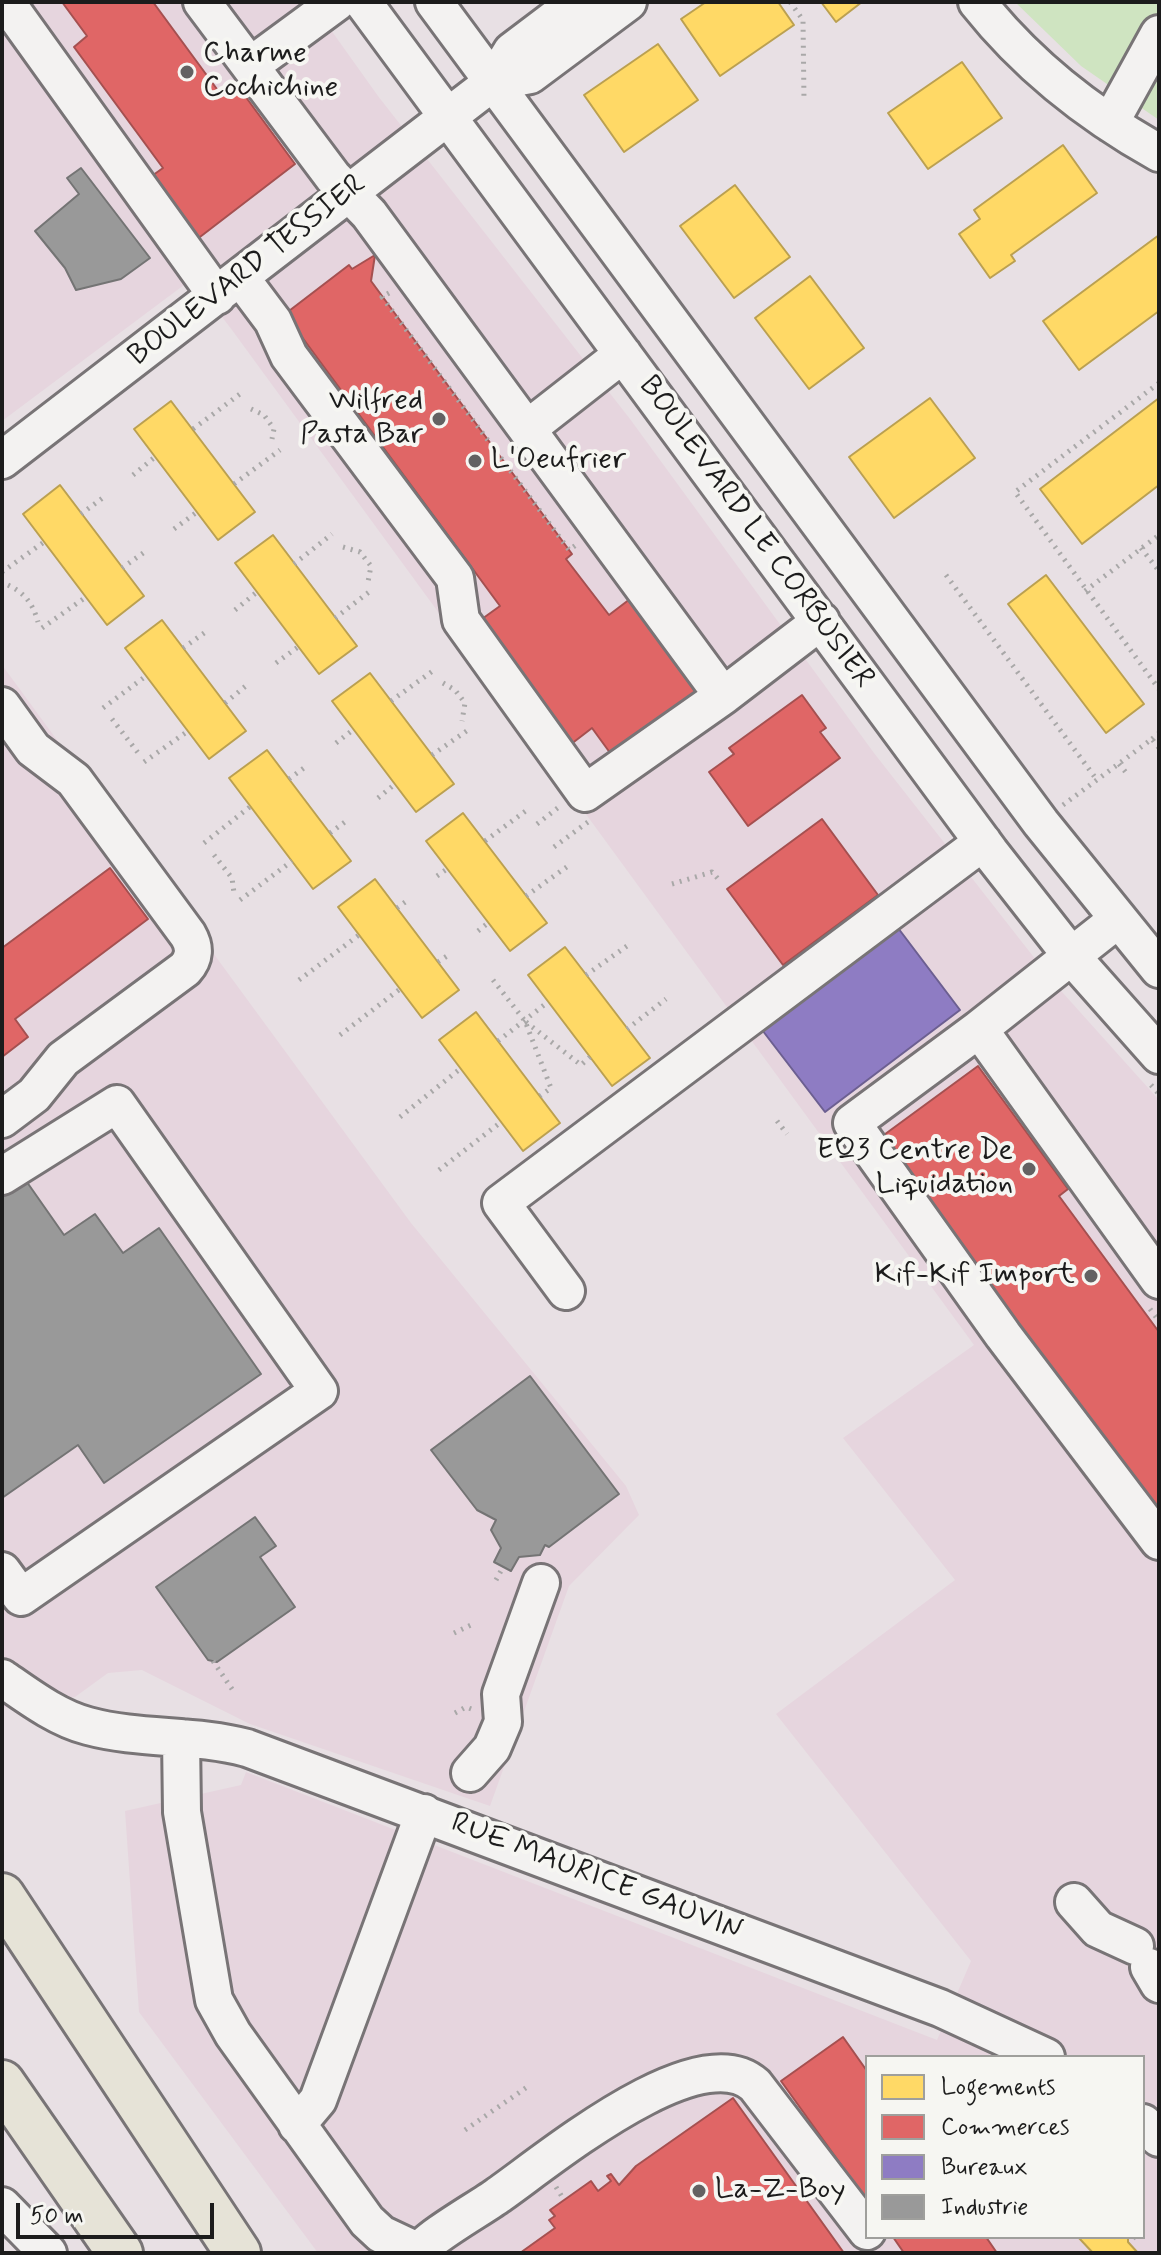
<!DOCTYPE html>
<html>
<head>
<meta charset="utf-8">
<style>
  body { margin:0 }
  #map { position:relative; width:1161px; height:2255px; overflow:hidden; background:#e8e0e4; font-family:Mynerve,sans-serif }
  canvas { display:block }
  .frame { position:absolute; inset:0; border:4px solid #1c1c1c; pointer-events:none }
  .legend { position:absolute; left:865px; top:2055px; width:280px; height:184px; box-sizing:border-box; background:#f6f6f2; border:2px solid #9f9f9c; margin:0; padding:10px 14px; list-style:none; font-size:24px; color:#1c1c1c }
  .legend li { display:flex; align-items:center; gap:16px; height:40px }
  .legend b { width:40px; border:2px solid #9f9f9c }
  .scale { position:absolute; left:16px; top:2203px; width:198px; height:36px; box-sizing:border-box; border:4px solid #1c1c1c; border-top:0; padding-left:10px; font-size:24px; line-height:28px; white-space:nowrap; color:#1c1c1c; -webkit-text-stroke:6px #f6f6f2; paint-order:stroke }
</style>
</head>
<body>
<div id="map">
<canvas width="1161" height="2255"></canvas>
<div class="frame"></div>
<ul class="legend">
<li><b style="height:22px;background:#ffd966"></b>Logements</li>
<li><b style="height:22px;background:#e06666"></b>Commerces</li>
<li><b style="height:22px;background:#8e7cc3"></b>Bureaux</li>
<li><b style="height:22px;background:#999"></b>Industrie</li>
</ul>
<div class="scale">50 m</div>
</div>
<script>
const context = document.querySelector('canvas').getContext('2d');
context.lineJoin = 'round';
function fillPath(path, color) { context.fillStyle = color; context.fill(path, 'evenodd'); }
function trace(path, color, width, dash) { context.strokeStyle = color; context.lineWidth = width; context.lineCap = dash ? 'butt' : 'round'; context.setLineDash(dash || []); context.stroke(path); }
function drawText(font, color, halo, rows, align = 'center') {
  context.font = font + ' Mynerve,sans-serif'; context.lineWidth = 8; context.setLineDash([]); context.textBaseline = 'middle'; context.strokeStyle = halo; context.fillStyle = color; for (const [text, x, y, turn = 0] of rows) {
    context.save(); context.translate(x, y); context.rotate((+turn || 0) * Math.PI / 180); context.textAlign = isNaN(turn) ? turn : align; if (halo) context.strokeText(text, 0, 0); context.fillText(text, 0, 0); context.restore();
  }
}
fillPath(new Path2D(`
  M2 2H311L378 96 630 419 874 753 1054 983 1159 1100V2253H318L139 2012 125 1811 241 1785 246 1772 937 2040 971 1961 776 1714 955 1580 843 1438 974 1345 232 330 45 86 188 282 2 421ZM867 2057H1143V2237H867Z
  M2 665 411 1223 626 1486 639 1515 569 1586 490 1806 250 1724 142 1670 108 1673 75 1697 2 1708Z`), '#e6d5de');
fillPath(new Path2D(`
  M1015 2H1159V120L1081 66Z`), '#cfe4c1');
const homes = new Path2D(`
  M706 2H778L794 25 720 76 681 19Z
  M821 2H862L836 22Z
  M658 44 698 100 624 152 584 95Z
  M962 62 1002 118 928 169 888 113Z
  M1063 145 1097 193 1011 255 1015 261 990 278 959 234 980 219 974 210Z
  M735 185 790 257 734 298 680 226Z
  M1159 235V311L1079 370 1043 321Z
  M810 276 864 348 809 389 755 318Z
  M930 398 975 458 894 518 849 457Z
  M1159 398V485L1082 544 1040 489Z
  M171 401 255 512 218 540 134 429Z
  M60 485 144 596 107 625 23 514Z
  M273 535 357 646 319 674 235 563Z
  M1046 575 1144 704 1106 733 1008 604Z
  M162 620 246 731 209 759 125 648Z
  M370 673 454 784 416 812 332 701Z
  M267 750 351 861 313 889 229 778Z
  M463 813 547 923 510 951 426 841Z
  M375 879 459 990 422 1018 338 907Z
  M565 947 650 1058 612 1086 528 975Z
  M476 1012 560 1123 523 1151 439 1040Z
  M1128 2237V2242L1138 2253H1093L1079 2238Z`);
fillPath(homes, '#ffd966');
trace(homes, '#bba050', 2);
const shops = new Path2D(`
  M62 2H153L222 96 237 85 295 164 196 240 149 178 163 168 74 47 87 36Z
  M375 255 371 281 572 554 566 559 609 615 630 599 703 696 616 761 592 728 566 748 475 624 500 606 285 314 349 265 352 269Z
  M802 695 826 728 820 732 840 758 748 826 709 772 734 754 729 748Z
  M822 819 878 895 783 965 727 889Z
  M110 868 148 919 15 1019 28 1037 2 1057V948Z
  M978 1066 1068 1189 1059 1196 1159 1332V1522L877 1140Z
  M843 2037 867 2071V2201L781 2081Z
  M733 2098 844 2253H520L555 2228 549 2220 555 2216 550 2210 591 2181 598 2191 611 2181 607 2176 611 2174 619 2185 636 2166Z
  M893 2237H986L997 2253H904Z`);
fillPath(shops, '#e06666');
trace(shops, '#a55050', 2);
const offices = new Path2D(`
  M892 920 960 1010 825 1112 756 1022Z`);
fillPath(offices, '#8e7cc3');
trace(offices, '#6c5f91', 2);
const industry = new Path2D(`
  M81 168 150 258 121 279 76 290 65 268 35 231 79 194 67 178Z
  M22 1175 64 1235 95 1214 123 1253 159 1228 261 1374 104 1483 78 1445 2 1498V1189Z
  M530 1376 619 1494 549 1547 545 1545 540 1555 519 1557 511 1571 494 1562 501 1548 491 1530 496 1520 477 1510 431 1450Z
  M255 1517 276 1546 260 1557 295 1607 217 1662 208 1660 156 1587Z`);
fillPath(industry, '#999');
trace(industry, '#747474', 2);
const minor = new Path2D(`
  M6 2 217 296
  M202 2 333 177 369 214 723 696 821 621
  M363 2 990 852 1073 958 1159 1055
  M434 2 1041 823 1159 969
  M977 2C1027 65 1089 114 1159 153
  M250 66 337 2
  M493 82 530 75 628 2
  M1110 123 1159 34
  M240 277 273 321 289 356 455 578 461 620 585 793 723 696
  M527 429 623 354
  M2 460 493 82 512 51 577 2
  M2 706 33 749 74 780 188 935C195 947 195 958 185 969L63 1059 34 1095 2 1119
  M1117 920 979 1029 1159 1280
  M979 1029 852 1123 1003 1335 1159 1541
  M2 1176 117 1104 319 1391 21 1597 2 1571
  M566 1291 501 1203 983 842
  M2 1678C28 1696 57 1718 88 1726 140 1740 195 1734 247 1748L940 2008 1046 2057
  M181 1738 182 1812 214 2000 233 2034 367 2221 381 2234 417 2251
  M470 1773 492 1748 503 1722 501 1694 541 1583
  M1074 1902 1098 1929 1135 1946
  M1149 1967 1159 1984
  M1143 2123 1159 2138
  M297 2125 318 2100 424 1813
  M2 2206 48 2253
  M418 2253C427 2238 479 2209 497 2196 545 2163 698 2034 755 2085L867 2231`);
const major = new Path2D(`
  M2 1896 238 2253`);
const highway = new Path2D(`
  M2 2083 120 2253`);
trace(minor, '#787476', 42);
trace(major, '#787476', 50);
trace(highway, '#787476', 50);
trace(new Path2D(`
  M790 2 803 20 804 100
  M389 293 382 297 569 550 576 545
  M1159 383 1015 492 1159 689
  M251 409 264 415 274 429 272 439
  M193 429 240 394
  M133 475 155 457
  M234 484 280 450
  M81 514 104 497
  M174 529 197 512
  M343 547 360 552 371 566 368 582
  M1141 548 1159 571
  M294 564 332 534
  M122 568 146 551
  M2 572 44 542
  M946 575 1097 780
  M8 585C25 593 33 604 38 622
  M1085 591 1159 535
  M235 610 257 592
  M335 618 373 589
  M42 628 86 597
  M183 648 207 631
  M276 663 298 647
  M443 683 455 690 465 703 462 721
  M391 701 434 670
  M225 703 247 685
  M103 708 146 676
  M112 719 139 754
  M1152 739 1159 733
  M336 743 354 729
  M432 755 468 730
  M144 762 188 731
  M1119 764 1128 775
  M289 779 308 765
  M378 798 395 784
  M1063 805 1152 739 1159 748
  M537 824 559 807
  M330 833 349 819
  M485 841 527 810
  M204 843 251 806
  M554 847 588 822
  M214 855 232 878 234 893
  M437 876 447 869
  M672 884 712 872 720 881
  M526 896 568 866
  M240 900 292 861
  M397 908 408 900
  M478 931 488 923
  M438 962 450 954
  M586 975 627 946
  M299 980 359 935
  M493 980 525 1021 551 1088 540 1096
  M526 1022 581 1065 590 1057
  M627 1029 666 999
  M340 1035 400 989
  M498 1041 548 1002
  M1151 1085 1159 1094
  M400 1117 460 1069
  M777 1121 787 1134
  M439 1170 501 1122
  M1150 1309 1159 1321
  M496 1580 503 1567
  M454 1633 471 1625
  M213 1661 234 1692
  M455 1713 466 1707 474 1710
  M465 2130 530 2085
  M556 2187 564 2200
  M1135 2237 1139 2241`), '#a9a8a8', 5, [2, 6]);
trace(minor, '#f3f2f1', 36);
trace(major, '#e6e3d7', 44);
trace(highway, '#e6e3d7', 44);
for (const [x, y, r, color] of [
  [187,72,8,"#636162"],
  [439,419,8,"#636162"],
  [475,461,8,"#636162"],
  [1029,1169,8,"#636162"],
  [1091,1276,8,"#636162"],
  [699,2191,8,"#636162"]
]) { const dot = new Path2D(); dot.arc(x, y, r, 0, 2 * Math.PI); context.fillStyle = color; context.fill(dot); trace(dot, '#f6f6f2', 3); }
drawText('30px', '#1c1c1c', '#f6f6f2', [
  ["Charme",203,55],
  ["Cochichine",203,89],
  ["Wilfred",423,402,"right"],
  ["Pasta Bar",423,436,"right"],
  ["L'Oeufrier",491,461],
  ["EQ3 Centre De",1013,1152,"right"],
  ["Liquidation",1013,1186,"right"],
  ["Kif-Kif Import",1075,1276,"right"],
  ["La-Z-Boy",715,2191]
], 'left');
drawText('30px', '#1c1c1c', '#f6f6f2', [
  ["BOULEVARD TESSIER",248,271,-38],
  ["BOULEVARD LE CORBUSIER",755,533,54],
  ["RUE MAURICE GAUVIN",596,1878,21]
]);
</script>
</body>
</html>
